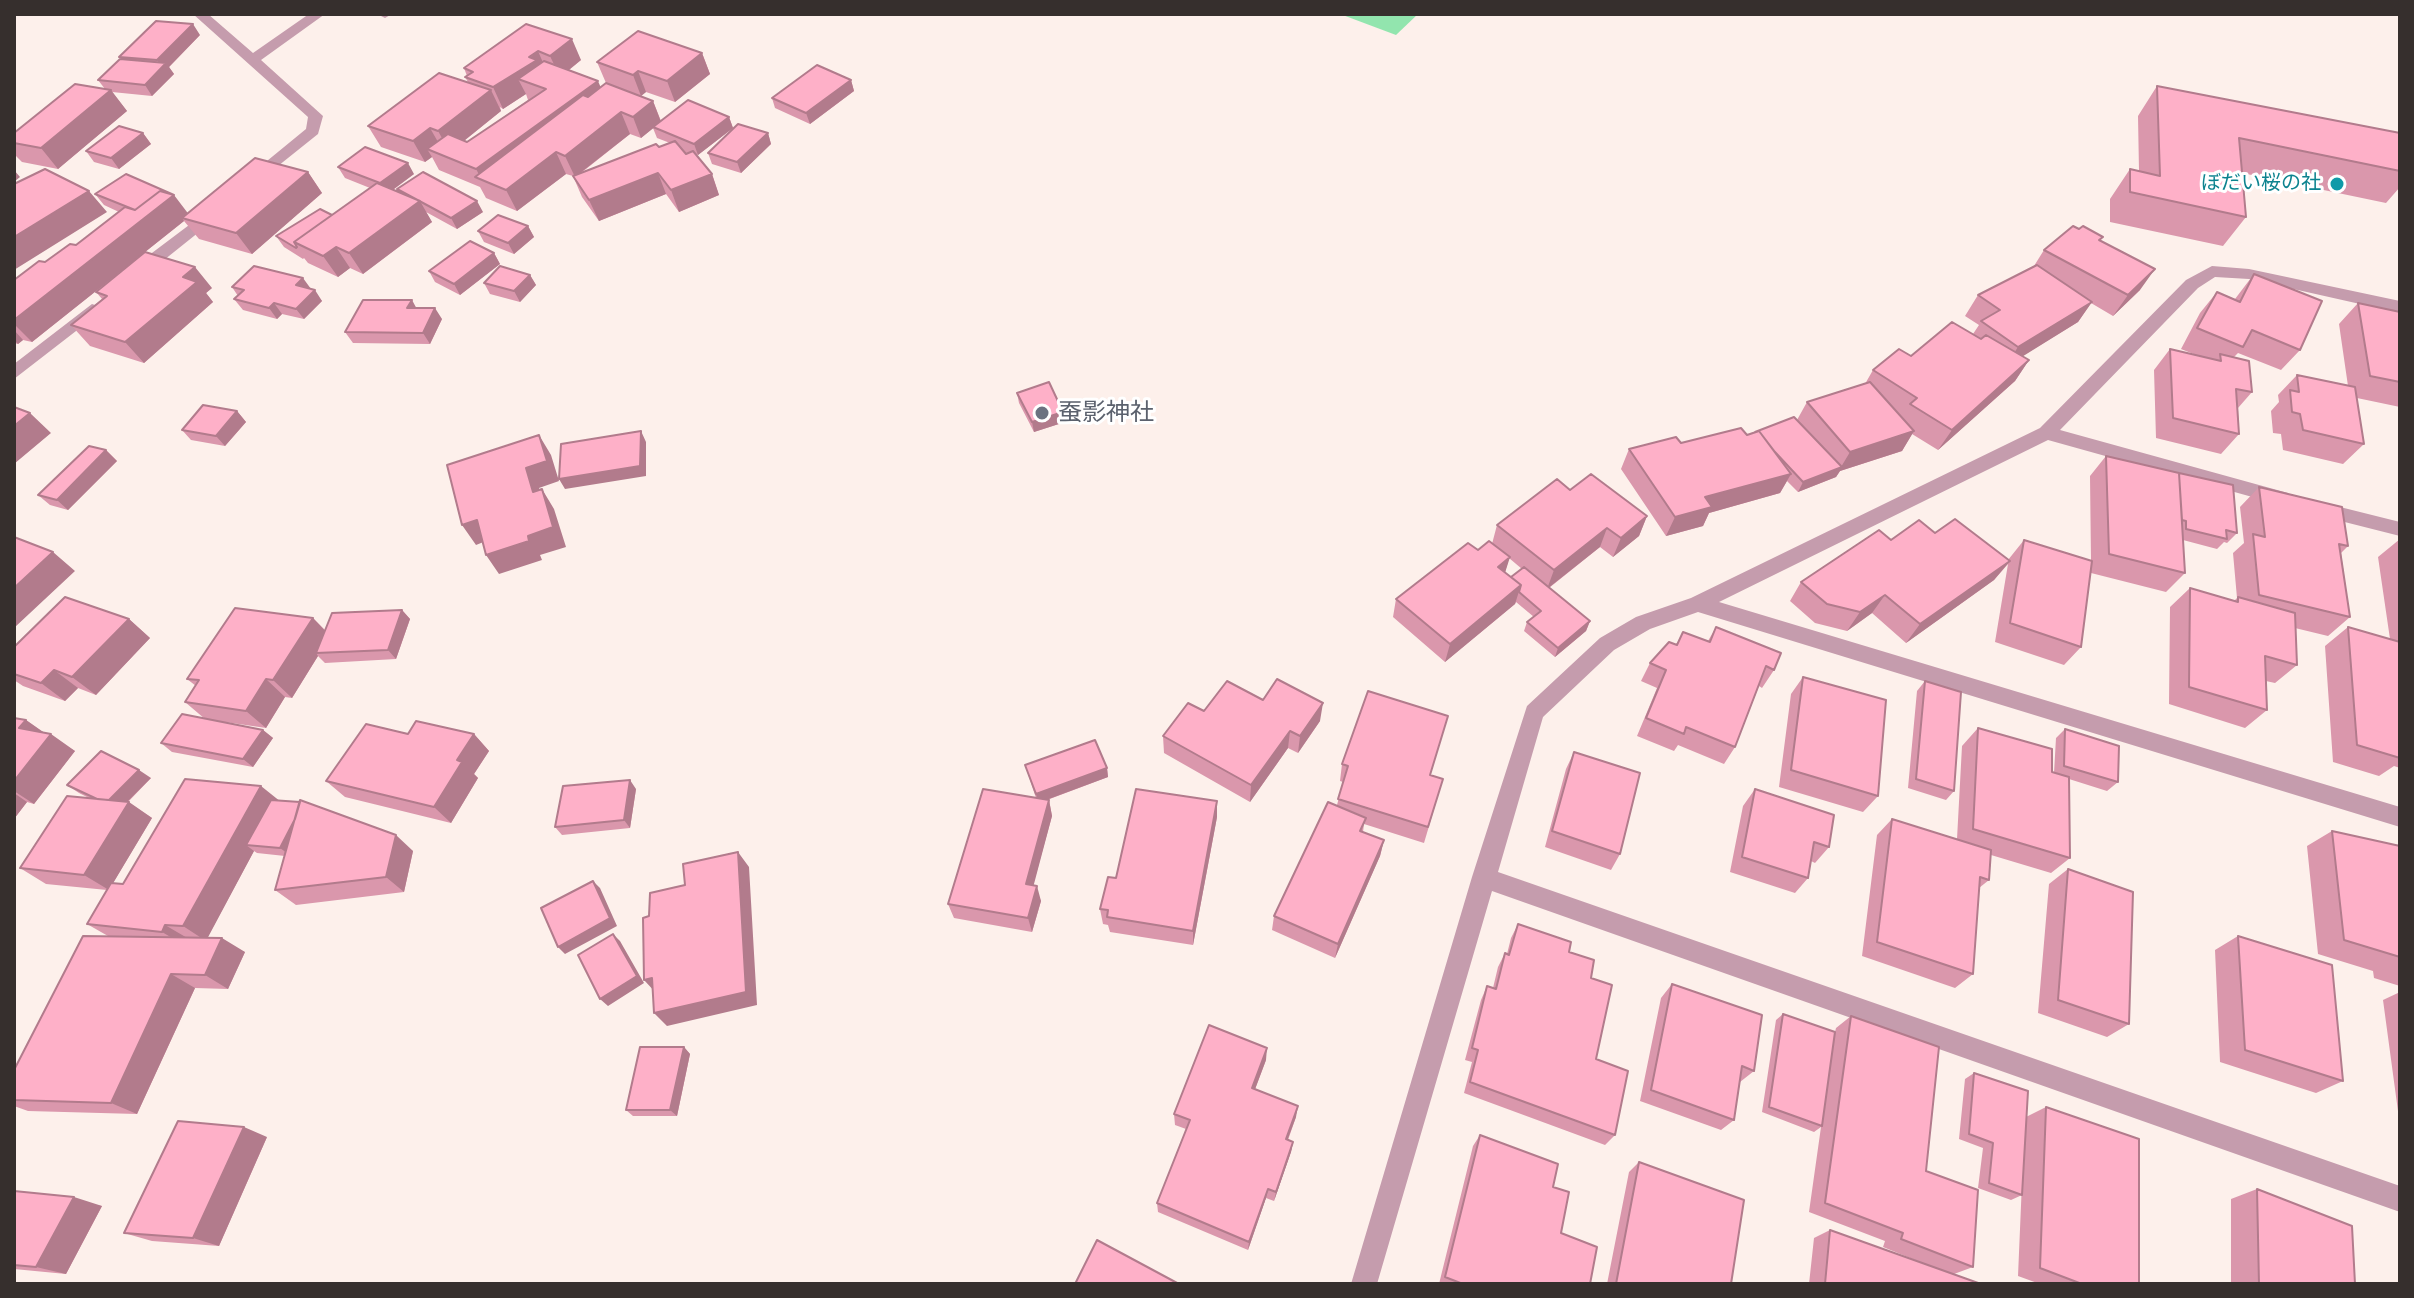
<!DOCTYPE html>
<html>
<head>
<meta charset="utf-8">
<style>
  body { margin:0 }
  #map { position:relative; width:2414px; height:1298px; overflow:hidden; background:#fdf0eb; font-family:"Space Grotesk",sans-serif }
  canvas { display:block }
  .frame { position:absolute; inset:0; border:16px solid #362f2d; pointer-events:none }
</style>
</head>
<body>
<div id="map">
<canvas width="2414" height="1298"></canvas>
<div class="frame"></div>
</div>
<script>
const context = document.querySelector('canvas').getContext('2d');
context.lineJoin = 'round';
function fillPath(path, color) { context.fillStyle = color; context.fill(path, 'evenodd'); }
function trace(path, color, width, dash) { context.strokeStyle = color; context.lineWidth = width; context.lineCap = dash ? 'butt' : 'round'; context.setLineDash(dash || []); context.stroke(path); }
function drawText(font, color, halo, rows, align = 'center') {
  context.font = font + ' "Space Grotesk","Noto Sans JP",sans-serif'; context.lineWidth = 6; context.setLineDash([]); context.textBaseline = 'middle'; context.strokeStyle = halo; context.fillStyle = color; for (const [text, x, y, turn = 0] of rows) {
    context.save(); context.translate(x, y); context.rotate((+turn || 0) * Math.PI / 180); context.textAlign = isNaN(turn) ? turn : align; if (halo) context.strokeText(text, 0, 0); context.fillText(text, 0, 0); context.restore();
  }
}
fillPath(new Path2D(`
  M1340 14H1418L1396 35Z`), '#92e5ae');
fillPath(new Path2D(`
  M193 14H208L253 53 309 14H325L261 60 323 116 318 134 258 182H248L245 179 306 129 308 117Z
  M377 14H392L385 18Z
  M213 207 221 212 219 216 144 276H132V268Z
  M2212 266 2249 269 2400 301V313L2249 279 2215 277 2198 288 2060 430 2288 493 2290 498 2288 503 2281 505 2048 440 1719 602 2400 807V827L1698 612 1650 629 1614 650 1543 717 1498 872 2400 1186V1212L1492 891 1377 1284H1351L1472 877 1527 706 1600 638 1636 617 1691 598 2040 428 2186 280Z
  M92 304 98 306V314L14 379V364Z
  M2320 502 2400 522V536L2313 514 2311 509 2313 504Z`), '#c59cad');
fillPath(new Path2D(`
  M526 24 581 60 569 70 601 87 653 101 661 121 729 117 733 128 698 155 695 154 712 174 719 195 679 212 666 194 599 221 582 197 573 176 566 174 517 211 486 198 480 187 439 170 432 157 425 162 381 147 368 126 468 82 465 77 467 76 464 68ZM526 94 528 100 467 142 464 141 501 111 500 107 503 109ZM653 128 657 138 670 143 581 173 630 134 641 138Z
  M200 35 169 67 174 74 152 96 112 92 127 111 58 169 22 162 16 156 14 157V133L105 89 98 80 121 59 119 57Z
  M702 53 710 74 675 102 646 92 641 96 606 83 597 62Z
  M851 80 854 91 810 124 775 108 772 98Z
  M2157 86 2400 133V187L2386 203 2242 173 2246 217 2223 246 2110 222V199L2130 169 2139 171 2138 116Z
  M143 133 151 144 119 169 94 162 86 151Z
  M768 133 771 144 741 173 712 164 708 153Z
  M338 167 414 174 393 190 399 192 397 189 483 212 457 229 426 212 432 222 363 274 350 268 338 277 308 263 304 258 303 259 284 247 276 236 332 215 370 188 345 178Z
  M308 172 322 193 252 254 199 239 184 221 32 342 23 340 18 344 14 343V280L76 245 119 212 104 205 95 194 188 213Z
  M528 226 534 237 514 254 484 242 478 231Z
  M2079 229 2103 237 2100 241 2140 290 2113 316 2091 303 2078 322 2022 356 2029 360 2015 381 1938 450 1912 434 1902 451 1840 471 1836 477 1798 492 1787 481 1780 493 1709 513 1703 526 1666 536 1621 469 1629 449 1747 435 1797 420 1807 402 1865 384 1873 370 1973 334 1979 325 1965 316 1978 295 2034 266 2044 250Z
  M494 253 500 264 460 295 435 282 429 271Z
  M2254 274 2300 350 2281 370 2238 353 2234 357 2252 392 2238 408 2239 434 2221 454 2156 438 2154 370 2170 349 2196 355 2181 349 2200 313 2217 292 2235 299Z
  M530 275 536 285 520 302 490 294 484 283Z
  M232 287 311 289 322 301 304 319 282 314 277 319 243 310 234 299 238 296Z
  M212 288 206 293 213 302 144 363 90 346 71 325 102 299 96 292Z
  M2358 303 2400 312V407L2357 398 2364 444 2343 464 2283 450 2281 434 2273 433 2271 411 2279 402 2278 395 2297 375 2348 386 2339 324Z
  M417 308 442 319 430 344 353 343 345 332Z
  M1017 393 1065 422 1034 432 1019 403Z
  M237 411 246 422 225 446 191 440 182 430Z
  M106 450 117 461 68 510 50 505 38 495Z
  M2106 456 2237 533 2227 543 2224 542 2217 549 2183 540 2185 573 2166 592 2091 573V567L2081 647 2064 665 1995 642 2008 564 1994 580 1906 643 1872 613 1847 631 1815 623 1790 601 1801 582 1891 540 1935 533 2008 560 2024 540 2091 561 2090 476Z
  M2259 487 2348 546 2341 553 2350 617 2328 636 2295 628 2297 665 2275 683 2266 681 2267 710 2245 728 2169 704 2170 607 2190 588 2234 601 2237 598 2233 553 2244 543 2240 507Z
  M1570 490 1647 516 1639 536 1613 557 1600 547 1549 588 1590 621 1586 631 1555 657 1524 631 1527 622 1534 617 1516 602 1515 604 1445 662 1393 617 1396 599 1478 550 1492 544 1497 525ZM1509 558 1522 569 1511 577 1505 572Z
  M2400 539V768L2394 766 2379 776 2333 762 2325 646 2348 627 2390 639 2378 557Z
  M402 610 410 619 396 659 325 663 318 656 292 698 285 697 266 728 225 722 263 730 273 738 253 767 172 752 161 743 205 719 185 702 196 686 187 679 313 618 325 630Z
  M129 619 150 638 96 695 78 688 65 701 23 686 14 680V647Z
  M1716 627 1774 670 1762 688 1759 686 1735 747 1724 764 1678 745 1674 751 1637 736 1657 688 1641 681 1650 663 1676 645 1683 632 1708 641Z
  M1803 677 1878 796 1863 812 1779 787 1791 694Z
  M1925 681 1954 791 1946 800 1908 788 1917 691Z
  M1263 700 1320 721 1298 753 1288 748 1250 802 1164 753 1163 736 1204 711Z
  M14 718 26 720 44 733 75 751 34 804 27 802 14 819Z
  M1978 728 2054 773 2056 738 2065 729 2118 782 2107 791 2069 779 2070 858 2051 873 1991 855 1989 880 1979 888 1973 974 1955 988 1862 956 1877 835 1892 819 1957 839 1962 746Z
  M408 734H474L489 751 474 774 478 778 451 823 345 797 326 781Z
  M1574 752 1620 854 1611 870 1545 847 1566 769Z
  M1342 764 1430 775 1443 779 1424 843 1364 824 1363 832 1384 840 1380 856 1335 958 1272 930 1274 916 1337 805 1343 782 1340 781Z
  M1025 765 1107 768 1108 777 1047 800H1049L1052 816 1033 885 1041 901 1032 932 954 918 948 904 1036 798Z
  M151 778 128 802 152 818 113 883 123 884 278 800 413 851 404 892 296 905 275 890 285 856 257 853 254 851 207 938 245 952 228 989 195 988 137 1114 28 1111 14 1106V1070L108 936 87 924 107 890 46 884 20 868 89 798 79 793 67 785Z
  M636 789 630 828 562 835 555 827Z
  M1755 789 1829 847 1815 863 1811 861 1808 878 1795 893 1730 872 1743 806Z
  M1217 817 1193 945 1110 932 1108 925 1103 924 1100 909 1116 878Z
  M2332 831 2400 846V986L2374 978 2373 971 2318 954 2307 846Z
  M2068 869 2129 1024 2107 1037 2038 1013 2049 884Z
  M1518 924 1569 952 1591 978 1596 1059 1615 1135 1605 1145 1464 1093 1472 1062 1465 1060 1481 1000 1487 986 1493 988 1498 967 1505 953 1507 954 1511 938Z
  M2238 936 2343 1081 2316 1093 2220 1062 2215 950Z
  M1672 984 1754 1071 1740 1082 1734 1120 1721 1130 1640 1101 1661 998Z
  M2400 992V1126L2383 1000Z
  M1783 1014 1835 1032 1836 1028 1851 1016 1973 1267 1954 1274 1981 1284H1809L1814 1238 1830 1230 1925 1264 1883 1247 1885 1241 1809 1212 1821 1127 1814 1132 1762 1112 1776 1020Z
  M684 1047 690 1054 677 1116H633L626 1110Z
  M1266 1060 1255 1089 1296 1117 1288 1140 1293 1142 1291 1152 1274 1201 1266 1198 1248 1250 1158 1212 1157 1203 1186 1129 1175 1125 1174 1114Z
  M1974 1073 2026 1117 2046 1107 2139 1284H2040L2018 1276 2022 1182V1195L2011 1200 1978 1188 1983 1148 1959 1139 1965 1079Z
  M1480 1135 1553 1187 1561 1233 1590 1284H1439L1473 1146Z
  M267 1137 219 1246 152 1241 124 1233Z
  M1639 1162 1731 1284H1607L1629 1172Z
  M2257 1189 2355 1284H2231V1199Z
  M14 1191 102 1206 66 1274 14 1269Z`), '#da97ac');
fillPath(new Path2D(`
  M193 24 200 35 169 67 174 74 152 96 145 85 162 67 157 60Z
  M572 39 581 60 560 77 550 56Z
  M538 51 547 72 518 79 526 94 503 109 493 87Z
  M702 53 710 74 675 102 667 81Z
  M638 71 646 92 641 96 633 75Z
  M851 80 854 91 810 124 806 113Z
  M598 81 607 102 482 180 476 169Z
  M111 90 127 111 58 169 41 148Z
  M491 90 501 111 450 152 438 131Z
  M653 101 661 122 641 138 633 117Z
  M621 112 630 134 575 177 565 156Z
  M729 117 733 128 698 155 694 144Z
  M430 128 442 149H427L432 157 425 162 413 141Z
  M143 133 151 144 119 169 111 158Z
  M768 133 771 144 741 173 737 162Z
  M556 152 566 174 517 211 506 190Z
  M408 163 414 174 387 194 380 183Z
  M14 170 20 177 14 182Z
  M308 172 322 193 252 254 236 233Z
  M658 173 666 194 599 221 589 200Z
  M712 174 719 195 679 212 671 190Z
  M89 191 107 212 14 270V237Z
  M174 195 190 216 182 218 184 221 32 342 14 324V320Z
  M420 201 432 222 363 274 349 253Z
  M477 201 483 212 457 229 451 218Z
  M528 226 534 237 514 254 508 243Z
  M336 247 350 268 338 277 323 256Z
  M494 253 500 264 460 295 454 284Z
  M195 267 212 288 206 293 213 302 144 363 125 342 183 277Z
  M2155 269 2140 290 2113 316 2128 295Z
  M530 275 536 285 520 302 514 291Z
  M303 278 311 289 296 285Z
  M315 290 322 301 304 319 296 309Z
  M412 300 418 311 407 308Z
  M2092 302 2078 322 2004 368 2018 347Z
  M274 303 282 314 277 319 269 308Z
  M435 308 442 319 430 344 423 333Z
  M14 330 23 340 18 344 14 340Z
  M2029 360 2015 381 1938 450 1952 430Z
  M237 411 246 422 225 446 216 436Z
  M1063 412 1065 422 1034 432 1032 422Z
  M30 413 51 433 14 464V426Z
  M641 431 646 442V476L565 489 559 479Z
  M1914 431 1902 451 1840 471 1836 477 1798 492 1803 482 1841 467 1850 452Z
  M539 435 551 455 559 481 539 488 545 512 533 492 526 468Z
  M106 450 117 461 68 510 57 500Z
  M1791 474 1780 493 1709 513 1703 526 1666 536 1675 517 1705 497Z
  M542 489 554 509 566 547 540 555 542 560 499 574 486 555 528 536Z
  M1647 516 1639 536 1613 557 1621 538Z
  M477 520 491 539 476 545 462 525Z
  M1607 528 1600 547 1547 589 1554 570Z
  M53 552 75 571 14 628V588Z
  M1510 557 1504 576 1498 567Z
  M2010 561 1994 580 1906 643 1920 624Z
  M1521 585 1515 604 1445 662 1450 644Z
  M1885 595 1872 613 1847 631 1860 612Z
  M402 610 410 619 396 659 388 650Z
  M313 618 330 636 316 653 318 656 292 698 273 680Z
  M129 619 150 638 96 695 72 677Z
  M1590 621 1586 631 1555 657 1558 648Z
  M54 670 78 688 65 701 41 683Z
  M266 679 285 697 266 728 246 711Z
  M1323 703 1320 721 1298 753 1300 736Z
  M26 720 49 736 51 734 75 751 34 804 14 791 19 728Z
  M263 730 273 738 253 767 243 759Z
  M1290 731 1288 748 1250 802 1251 785Z
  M474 734 489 751 474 774 478 778 451 823 434 807 457 760Z
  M1107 768 1108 777 1038 803 1036 794Z
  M139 770 151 778 118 811 106 803Z
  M630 780 636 789 630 828 624 820Z
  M261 786 281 802 246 845 254 851 206 941 183 926Z
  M14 793 27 802 14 819Z
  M1049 800 1052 816 1030 899 1026 884Z
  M1217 801V817L1193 945V931Z
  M129 802 152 818 109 890 84 875Z
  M304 802 291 856 280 848Z
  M396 835 413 851 404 892 386 877Z
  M1384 840 1380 856 1335 958 1338 944Z
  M738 852 749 867 757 1005 667 1026 654 1013Z
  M593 881 600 888 617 926 565 954 558 947Z
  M1037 886 1041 901 1032 932 1028 918Z
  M165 925 189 939 186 946 162 932Z
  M613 934 620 941 644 983 608 1006 600 999Z
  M222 938 245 952 228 989 205 975Z
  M171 974 195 988 137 1114 111 1103Z
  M652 978 657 994 644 980Z
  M684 1047 690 1054 677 1116 670 1110Z
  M1267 1048 1266 1060 1251 1100 1252 1088Z
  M1298 1106 1296 1117 1284 1149 1286 1139Z
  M244 1127 267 1137 219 1246 193 1238Z
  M1293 1142 1291 1152 1274 1201 1276 1192Z
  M1268 1189 1266 1198 1248 1250 1249 1242Z
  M74 1197 102 1206 66 1274 36 1267Z`), '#b27b8c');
const building = new Path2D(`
  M156 21 193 24 157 60 119 57Z
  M526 24 572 39 550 56 538 51 529 57 537 60 493 87 465 77 473 72 464 68Z
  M638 31 702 53 667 81 638 71 633 75 597 62Z
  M120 59 166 63 145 85 98 80Z
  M544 61 598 81 476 169 427 149 448 134 467 142 546 89 518 79Z
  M817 65 851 80 806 113 772 98Z
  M439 73 491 90 438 131 430 128 413 141 368 126Z
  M606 83 653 101 633 117 621 112 565 156 556 152 506 190 475 177 583 95 588 97Z
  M75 84 111 90 41 148 14 143V133Z
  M2157 86 2400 133V171L2239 138 2246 217 2130 192V169L2160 176Z
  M688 100 729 117 694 144 653 127Z
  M738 124 768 133 737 162 708 153Z
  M119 126 143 133 111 158 86 151Z
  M675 141 686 154 693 151 712 174 671 190 658 173 589 200 573 176 656 144 659 147Z
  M365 147 408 163 380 183 338 167Z
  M255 158 308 172 236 233 182 218Z
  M45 169 89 191 14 237V184Z
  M423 172 477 201 451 218 397 189Z
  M126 174 174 195 160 191 135 210 95 194Z
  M377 183 420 201 349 253 336 247 323 256 294 242Z
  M160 191 174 195 14 320V280L39 261 45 262 70 244 76 245 125 207 135 210Z
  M320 209 332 215 294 242 297 247 296 248 276 236Z
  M498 215 528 226 508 243 478 231Z
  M2073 226 2079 229 2083 226 2103 237 2099 240 2155 269 2128 295 2044 250Z
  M470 241 494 253 454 284 429 271Z
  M145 252 195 267 183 277 197 282 125 342 71 325 107 296 96 292Z
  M2037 265 2092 302 2018 347 1981 321 2000 310 1978 295Z
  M254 266 303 278 296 285 315 290 296 309 274 303 269 308 234 299 244 290 232 287Z
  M500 266 530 275 514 291 484 283Z
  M2254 274 2322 301 2300 350 2252 330 2243 347 2197 328 2217 292 2240 302Z
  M363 300H412L407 308H435L423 333 345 332Z
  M2358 303 2400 312V382L2370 376Z
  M1952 322 1981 339 1986 335 2029 360 1952 430 1910 404 1917 398 1873 370 1899 349 1911 356Z
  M2170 349 2221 361 2220 354 2249 361 2252 392 2236 389 2239 434 2173 418Z
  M2297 375 2355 387 2364 444 2303 430 2300 414 2292 412 2290 390 2299 392Z
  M1049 382 1063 412 1032 422 1017 393Z
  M1870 382 1914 431 1850 452 1807 402Z
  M203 405 237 411 216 436 182 430Z
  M14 407 30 413 14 426Z
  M1794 417 1842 467 1803 482 1775 452 1759 431 1755 432Z
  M1741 428 1747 435 1759 431 1791 474 1705 497 1712 507 1675 517 1629 449 1676 437 1681 443Z
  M641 431 640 466 559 479 561 444Z
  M539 435 547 461 526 468 533 492 542 489 553 527 528 536 529 541 486 555 477 520 462 525 447 465Z
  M89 446 106 450 57 500 38 495Z
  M2106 456 2179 473 2185 573 2109 554Z
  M2179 473 2233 485 2237 533 2226 530 2227 539 2186 529V521L2182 520Z
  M1591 474 1647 516 1621 538 1607 528 1554 570 1497 525 1557 479 1570 490Z
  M2259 487 2342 507 2348 546 2339 544 2350 617 2259 595 2253 534 2265 537Z
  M1955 519 2010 561 1920 624 1885 595 1860 612 1827 604 1801 582 1879 530 1891 540 1919 520 1935 533Z
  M14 537 53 552 14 588Z
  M2024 540 2092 561 2081 647 2010 623Z
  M1489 541 1510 557 1498 567 1521 585 1450 644 1396 599 1468 543 1478 550Z
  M1524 567 1590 621 1558 648 1527 622 1541 611 1519 592 1521 585 1511 577Z
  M2190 588 2238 602V597L2295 613 2297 665 2265 656 2267 710 2189 687Z
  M65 597 129 619 72 677 54 670 41 683 14 674V647Z
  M235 608 313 618 273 680 266 679 246 711 185 702 199 680 187 679Z
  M402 610 388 650 316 653 332 613Z
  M1716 627 1781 653 1774 670 1766 666 1735 747 1686 727 1684 734 1646 718 1666 670 1650 663 1669 642 1677 645 1683 632 1710 642Z
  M2348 627 2400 642V758L2357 745Z
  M1803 677 1886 700 1878 796 1791 770Z
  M1277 679 1323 703 1300 736 1290 731 1251 785 1163 736 1188 703 1204 711 1227 681 1263 700Z
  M1925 681 1961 692 1954 791 1916 779Z
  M1368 691 1448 716 1430 775 1443 779 1428 827 1338 799 1348 766 1342 764Z
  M182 714 263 730 243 759 161 743Z
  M14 718 26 720 19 728 51 734 14 781Z
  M416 721 474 734 457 760 462 762 434 807 326 781 366 724 408 734Z
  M1978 728 2052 749V772L2069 777 2070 858 1973 829Z
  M2065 729 2119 746 2118 782 2064 766Z
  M1095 740 1107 768 1036 794 1025 765Z
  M101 751 139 770 109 800 97 799 67 785Z
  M1574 752 1640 773 1620 854 1552 831Z
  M185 779 261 786 183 926 165 925 162 932 87 924 111 883 123 884Z
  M630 780 624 820 555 827 563 786Z
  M983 789 1049 800 1026 884 1037 886 1028 918 948 904Z
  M1136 789 1217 801 1193 931 1107 917 1108 910 1100 909 1108 877 1116 878Z
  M1755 789 1834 815 1829 847 1814 842 1808 878 1742 857Z
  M67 796 129 802 84 875 20 868Z
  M271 800 300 802 295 819 280 848 246 845Z
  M300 800 396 835 386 877 275 890Z
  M1328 802 1366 818 1360 831 1384 840 1338 944 1274 916Z
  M1892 819 1991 850 1989 880 1980 877 1973 974 1877 942Z
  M2332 831 2400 846V957L2344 940Z
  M738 852 746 992 654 1013 652 978 644 980 643 918 649 916 650 893 685 885 683 864Z
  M2068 869 2133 892 2129 1024 2058 1000Z
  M593 881 610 918 558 947 541 908Z
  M1518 924 1571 942 1569 952 1594 960 1591 978 1612 985 1596 1059 1628 1071 1615 1135 1470 1082 1478 1050 1472 1048 1487 986 1496 989 1505 953 1509 955Z
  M613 934 637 976 600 999 578 955Z
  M83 936 222 938 205 975 171 974 111 1103 14 1100V1070Z
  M2238 936 2332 965 2343 1081 2245 1050Z
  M1672 984 1762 1015 1754 1071 1742 1066 1734 1120 1651 1090Z
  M1783 1014 1835 1032 1822 1126 1769 1107Z
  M1851 1016 1939 1047 1926 1171 1978 1190 1973 1267 1901 1239 1903 1233 1825 1203Z
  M1209 1025 1267 1048 1252 1088 1298 1106 1286 1139 1293 1142 1276 1192 1268 1189 1249 1242 1157 1203 1190 1120 1174 1114Z
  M640 1047H684L670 1110H626Z
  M1974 1073 2028 1091 2022 1195 1989 1183 1993 1143 1969 1134Z
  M2046 1107 2139 1139V1284H2082L2040 1268Z
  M178 1121 244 1127 193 1238 124 1233Z
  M1480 1135 1558 1164 1553 1187 1569 1192 1561 1233 1597 1247 1590 1284H1463L1445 1277Z
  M1639 1162 1744 1200 1731 1284H1616Z
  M2257 1189 2352 1226 2355 1284H2259Z
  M14 1191 74 1197 36 1267 14 1265Z
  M1830 1230 1981 1284H1825Z
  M1097 1240 1179 1284H1075Z`);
fillPath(building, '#feb0c8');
trace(building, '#b27b8c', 2);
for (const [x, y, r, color] of [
  [2337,184,8,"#0f9aa8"],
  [1042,413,8,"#6b7280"]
]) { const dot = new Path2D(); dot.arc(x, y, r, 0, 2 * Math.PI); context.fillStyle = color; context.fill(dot); trace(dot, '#fff', 3); }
drawText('20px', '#0d838f', '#fff', [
  ["ぼだい桜の社",2321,184]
], 'right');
drawText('24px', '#5b616d', '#fff', [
  ["蚕影神社",1058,413]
], 'left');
</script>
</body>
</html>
